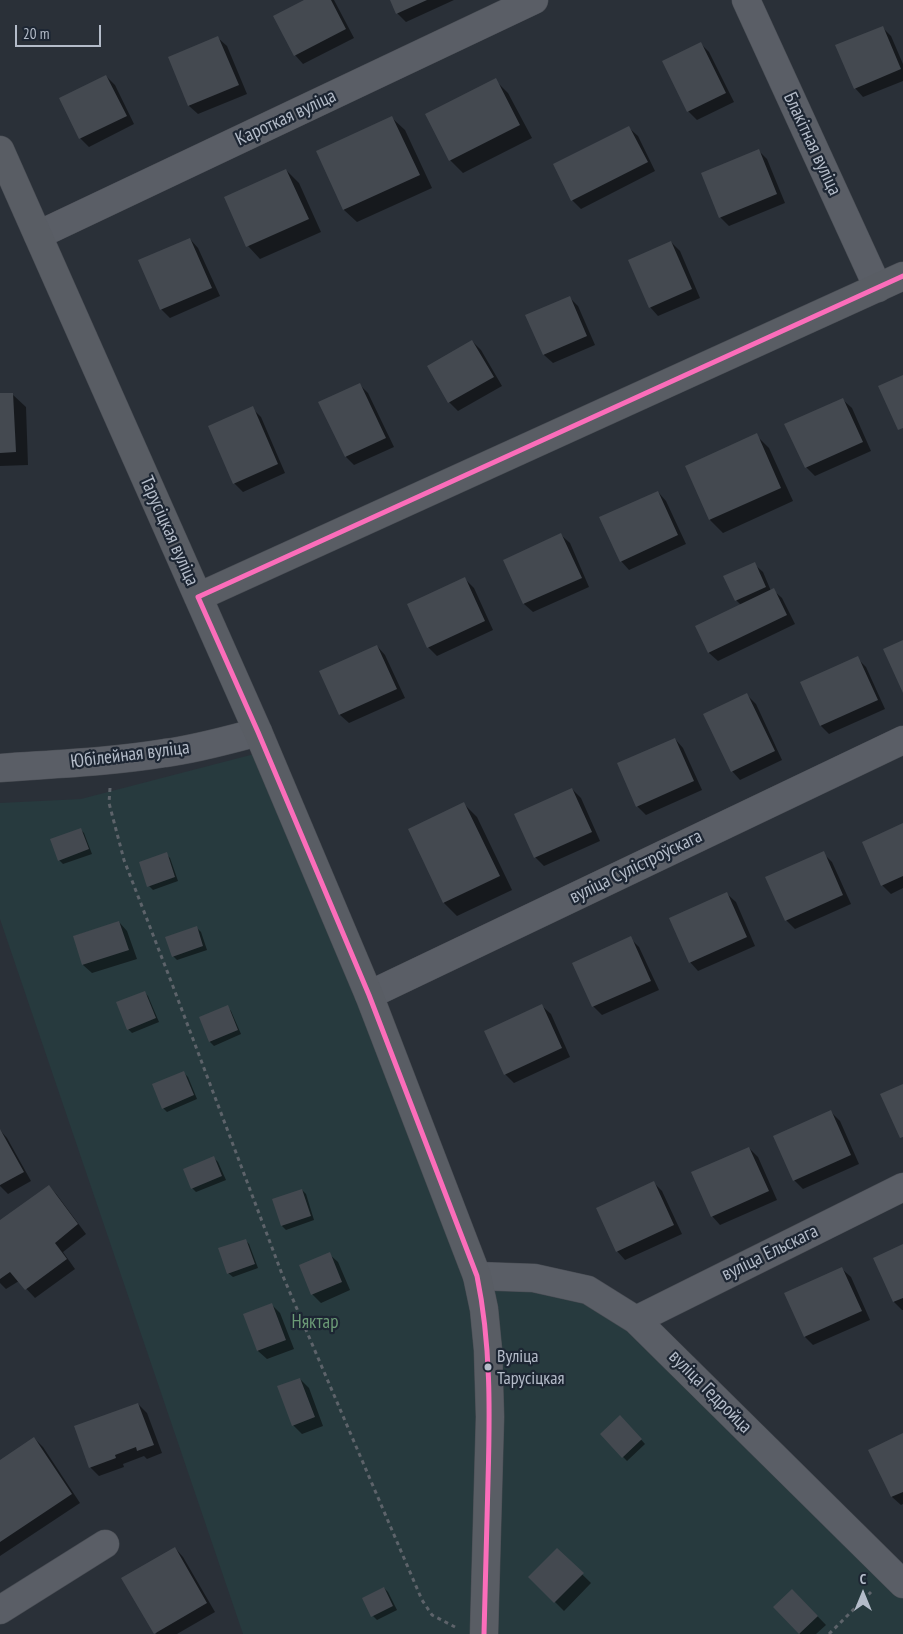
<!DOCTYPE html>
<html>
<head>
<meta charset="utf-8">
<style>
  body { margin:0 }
  #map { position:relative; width:903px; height:1634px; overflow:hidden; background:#2a3038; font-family:"PT Sans Narrow",sans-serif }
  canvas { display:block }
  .north { position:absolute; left:838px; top:1569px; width:50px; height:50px; -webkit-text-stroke:4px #1d2633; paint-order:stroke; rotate:0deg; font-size:14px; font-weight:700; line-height:20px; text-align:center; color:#b4bcc9 }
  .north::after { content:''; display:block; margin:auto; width:18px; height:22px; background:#b4bcc9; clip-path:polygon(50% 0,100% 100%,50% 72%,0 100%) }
  .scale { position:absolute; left:15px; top:25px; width:86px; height:22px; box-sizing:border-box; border:2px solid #b4bcc9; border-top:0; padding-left:6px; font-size:15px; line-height:18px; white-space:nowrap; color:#b4bcc9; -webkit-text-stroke:4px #1d2633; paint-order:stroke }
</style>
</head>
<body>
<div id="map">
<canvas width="903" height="1634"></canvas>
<div class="north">С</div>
<div class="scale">20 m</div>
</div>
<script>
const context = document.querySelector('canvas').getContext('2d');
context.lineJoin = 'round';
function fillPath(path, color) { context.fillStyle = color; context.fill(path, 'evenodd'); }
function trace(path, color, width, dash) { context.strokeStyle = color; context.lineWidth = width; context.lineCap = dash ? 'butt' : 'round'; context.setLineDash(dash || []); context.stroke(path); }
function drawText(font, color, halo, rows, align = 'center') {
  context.font = font + ' "PT Sans Narrow",sans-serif'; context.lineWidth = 4.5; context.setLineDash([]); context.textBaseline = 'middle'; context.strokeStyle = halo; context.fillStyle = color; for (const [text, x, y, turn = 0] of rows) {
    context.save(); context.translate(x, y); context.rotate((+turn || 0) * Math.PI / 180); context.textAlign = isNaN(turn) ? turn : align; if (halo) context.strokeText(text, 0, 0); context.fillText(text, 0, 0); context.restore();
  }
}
fillPath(new Path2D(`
  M266 751 477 1276 588 1290 903 1584V1634H243L0 919V803L81 799Z`), '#273a3e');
fillPath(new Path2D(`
  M307 0H334L354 38 303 64 295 55Z
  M391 0H454L406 22 397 13Z
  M882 27 891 36 903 64V81L863 97 855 88Z
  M218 38 227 46 247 94 198 114 189 106 169 58Z
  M701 44 709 52 734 102 697 120 688 111 664 62Z
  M106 76 115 85 134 124 89 147 80 138Z
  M495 80 508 93 532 138 463 173 450 160Z
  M392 118 405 130 432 188 357 222 344 210 317 152Z
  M629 128 638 136 655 171 581 209 572 200Z
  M758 150 767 159 785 203 729 226 720 217Z
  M286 170 299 183 321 232 260 259 248 246Z
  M190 239 198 248 220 296 170 318 161 309Z
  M671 242 680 251 700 298 658 316 650 307Z
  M569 297 578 306 595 345 553 363 544 355 527 316Z
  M472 341 481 350 502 386 458 411 449 402Z
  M359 384 368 393 394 447 354 465 346 457Z
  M12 394 26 407 28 465 0 466V395Z
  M843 400 852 408 871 451 815 476 806 467Z
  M252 408 261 417 285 473 243 492 234 483Z
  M756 435 769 448 793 501 723 533 710 520 686 467Z
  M658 492 666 501 686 544 629 570 621 561Z
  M561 535 570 543 589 587 533 612 524 604 504 560Z
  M754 564 763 572 771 591 773 590 782 598 795 624 718 661 709 653 697 627 741 605 736 600Z
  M465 579 474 588 493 630 437 656 428 647Z
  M377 646 385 655 405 698 349 723 340 715 321 671Z
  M857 658 866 667 885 709 829 734 821 726 801 683Z
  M747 695 756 704 782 760 740 780 732 771Z
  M675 739 683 748 702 790 646 815 637 806 619 764Z
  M572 789 581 798 600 841 544 866 535 857Z
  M464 804 477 817 512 890 457 916 444 903 409 829Z
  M903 824V888L891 894 882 885Z
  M80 829 84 833 92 854 63 864 59 860Z
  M823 853 832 862 851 904 795 929 786 920Z
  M166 854 170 858 178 881 153 890 149 886Z
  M727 894 736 902 755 946 698 971 690 962Z
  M119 922 127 931 137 959 92 973 83 965 74 936Z
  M197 928 201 932 207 950 177 960 173 956Z
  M630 938 639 947 659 990 602 1015 593 1006 574 964Z
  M144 992 148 996 159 1022 132 1033 128 1029Z
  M542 1006 551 1014 570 1057 514 1083 505 1074Z
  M227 1007 231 1011 241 1034 214 1046 210 1042 200 1018Z
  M184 1073 188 1077 197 1099 167 1112 163 1108Z
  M831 1112 840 1121 859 1164 803 1189 794 1180Z
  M0 1130 7 1138 31 1181 8 1194 0 1186Z
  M749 1148 758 1157 777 1200 720 1225 712 1216Z
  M214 1158 218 1162 226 1180 196 1192 192 1188Z
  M654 1183 662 1191 682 1234 625 1260 617 1251Z
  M49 1186 57 1195 86 1234 63 1252 75 1269 35 1298 19 1281 6 1289 0 1283V1222Z
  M302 1190 306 1194 314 1220 286 1230 282 1226Z
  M245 1240 249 1244 258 1268 233 1277 228 1273Z
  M903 1246V1310H902L894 1302Z
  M329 1254 338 1262 350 1290 321 1303 312 1294Z
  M842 1269 851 1277 870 1320 813 1345 805 1337Z
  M271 1304 280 1313 294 1349 267 1359 258 1351 244 1315Z
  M300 1379 309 1388 323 1426 302 1434 293 1425Z
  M138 1404 147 1413 162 1453 147 1459 144 1456 123 1464 124 1467 99 1476 90 1467Z
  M620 1416 645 1444 627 1461 601 1434Z
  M903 1435V1504L901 1505 892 1497 870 1450Z
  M34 1438 43 1447 80 1503 0 1556V1461Z
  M175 1548 183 1557 215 1612 177 1634H156Z
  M557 1550 591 1583 564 1611 530 1577Z
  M384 1588 388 1592 397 1610 377 1620 373 1616Z
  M792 1590 826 1625 816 1634H800L774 1607Z`), '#0007');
fillPath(new Path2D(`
  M304 0H331L346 29 294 56 273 16Z
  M390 0H427L396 14Z
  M883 26 901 69 854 89 835 45Z
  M218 36 239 85 188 106 168 57Z
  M701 42 726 93 687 112 662 61Z
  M106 75 127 116 79 139 59 98Z
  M496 78 520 125 449 161 425 114Z
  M392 116 420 175 343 210 316 151Z
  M629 126 648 162 571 201 553 164Z
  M759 149 777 194 719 218 701 173Z
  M286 169 309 219 246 247 224 197Z
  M190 238 212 288 160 310 138 260Z
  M671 241 692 289 649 308 628 260Z
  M570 296 587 336 543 355 525 315Z
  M472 340 494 377 448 403 427 366Z
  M903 375V428L898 430 878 386Z
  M360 383 386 438 345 457 318 402Z
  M0 393H13L16 452 0 453Z
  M843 398 863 442 805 468 784 424Z
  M253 406 278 464 233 484 208 426Z
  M757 433 781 488 709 520 685 466Z
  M658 491 678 535 620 562 599 517Z
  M561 533 582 578 523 604 503 560Z
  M755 562 766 587 735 601 723 576Z
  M465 577 485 621 427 648 407 604Z
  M774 588 787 615 708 653 695 626Z
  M903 640V693L883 649Z
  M377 645 397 689 339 715 319 671Z
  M858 656 878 700 820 726 800 682Z
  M747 693 775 751 731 772 703 714Z
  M675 738 694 781 636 807 617 763Z
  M572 788 592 832 534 858 514 814Z
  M464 802 500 876 443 903 408 829Z
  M903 823V876L881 886 862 842Z
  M81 828 89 849 58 861 50 839Z
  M824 851 843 895 785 921 765 877Z
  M167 852 175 877 147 887 139 862Z
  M727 892 747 937 689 963 669 918Z
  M119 921 129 950 82 965 73 936Z
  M197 926 203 946 172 957 165 937Z
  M631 936 651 981 592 1007 572 963Z
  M145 991 156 1018 127 1030 116 1002Z
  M542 1004 562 1048 504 1075 484 1031Z
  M228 1005 238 1030 209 1042 199 1017Z
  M184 1071 194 1095 162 1109 152 1084Z
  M903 1084V1137L900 1138 880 1094Z
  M831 1110 851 1155 793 1181 773 1136Z
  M0 1129 24 1172 0 1185Z
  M749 1147 769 1191 711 1217 691 1172Z
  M214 1156 222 1176 191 1189 183 1169Z
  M654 1181 674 1225 616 1252 596 1208Z
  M49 1185 78 1224 55 1243 67 1259 25 1290 10 1272 0 1279V1220Z
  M302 1189 311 1216 281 1226 272 1199Z
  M246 1239 255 1264 227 1274 218 1248Z
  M903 1244V1298L893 1302 873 1258Z
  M330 1252 342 1282 311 1295 299 1265Z
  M842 1267 862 1311 804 1337 784 1293Z
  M272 1303 286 1340 257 1351 243 1314Z
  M300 1378 315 1417 292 1426 277 1386Z
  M138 1403 154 1445 137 1451 136 1447 115 1455 116 1458 89 1468 74 1426Z
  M620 1415 642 1439 622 1458 600 1434Z
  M903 1433V1492L891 1497 868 1450Z
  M34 1437 72 1494 0 1542V1460Z
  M175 1547 207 1603 154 1634 121 1578Z
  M557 1548 584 1573 554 1603 528 1577Z
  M384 1587 393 1606 371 1617 362 1598Z
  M792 1589 818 1616 799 1634 773 1607Z`), '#444950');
const street = new Path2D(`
  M746 0 878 288
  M38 235 534 0
  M0 768C55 764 110 762 165 753 196 749 228 740 258 732
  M369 995 903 740
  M477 1276 534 1278 588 1290 636 1320 903 1584
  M636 1320 903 1187
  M0 1610 105 1544`);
const secondary = new Path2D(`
  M0 150 258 732 369 995 477 1276 484 1309 488 1350 490 1417 484 1634
  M198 597 903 276`);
trace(street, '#484c53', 29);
trace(secondary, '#484c53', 29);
trace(new Path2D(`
  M110 788 109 803 124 860 174 989 282 1274 422 1600 432 1615 455 1627
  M829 1634 871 1592`), '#5d636a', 3, [4, 4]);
trace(street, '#5a5e66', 28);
trace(secondary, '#595d64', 28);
trace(new Path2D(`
  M198 597 258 732 369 995 477 1276C491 1344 490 1412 488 1481 487 1532 485 1583 484 1634
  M198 597 903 276`), '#fb6dba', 5);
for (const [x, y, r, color] of [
  [488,1367,4.5,"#b4bcc9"]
]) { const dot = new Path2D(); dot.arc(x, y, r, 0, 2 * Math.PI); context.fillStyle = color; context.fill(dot); trace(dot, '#1d2633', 2); }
drawText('18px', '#b4bcc9', '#1d2633', [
  ["Вуліца",497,1357],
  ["Тарусіцкая",497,1379]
], 'left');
drawText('19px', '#b4bcc9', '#1d2633', [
  ["Кароткая вуліца",286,118,-25],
  ["Блакітная вуліца",812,144,65],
  ["Тарусіцкая вуліца",169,531,66],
  ["Юбілейная вуліца",130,755,-7],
  ["вуліца Сулістроўскага",636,867,-26],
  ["вуліца Ельскага",770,1253,-26],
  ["вуліца Гедройца",710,1392,45]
]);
drawText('19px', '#6b9a76', '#1d2633', [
  ["Няктар",315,1323]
]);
</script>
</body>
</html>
